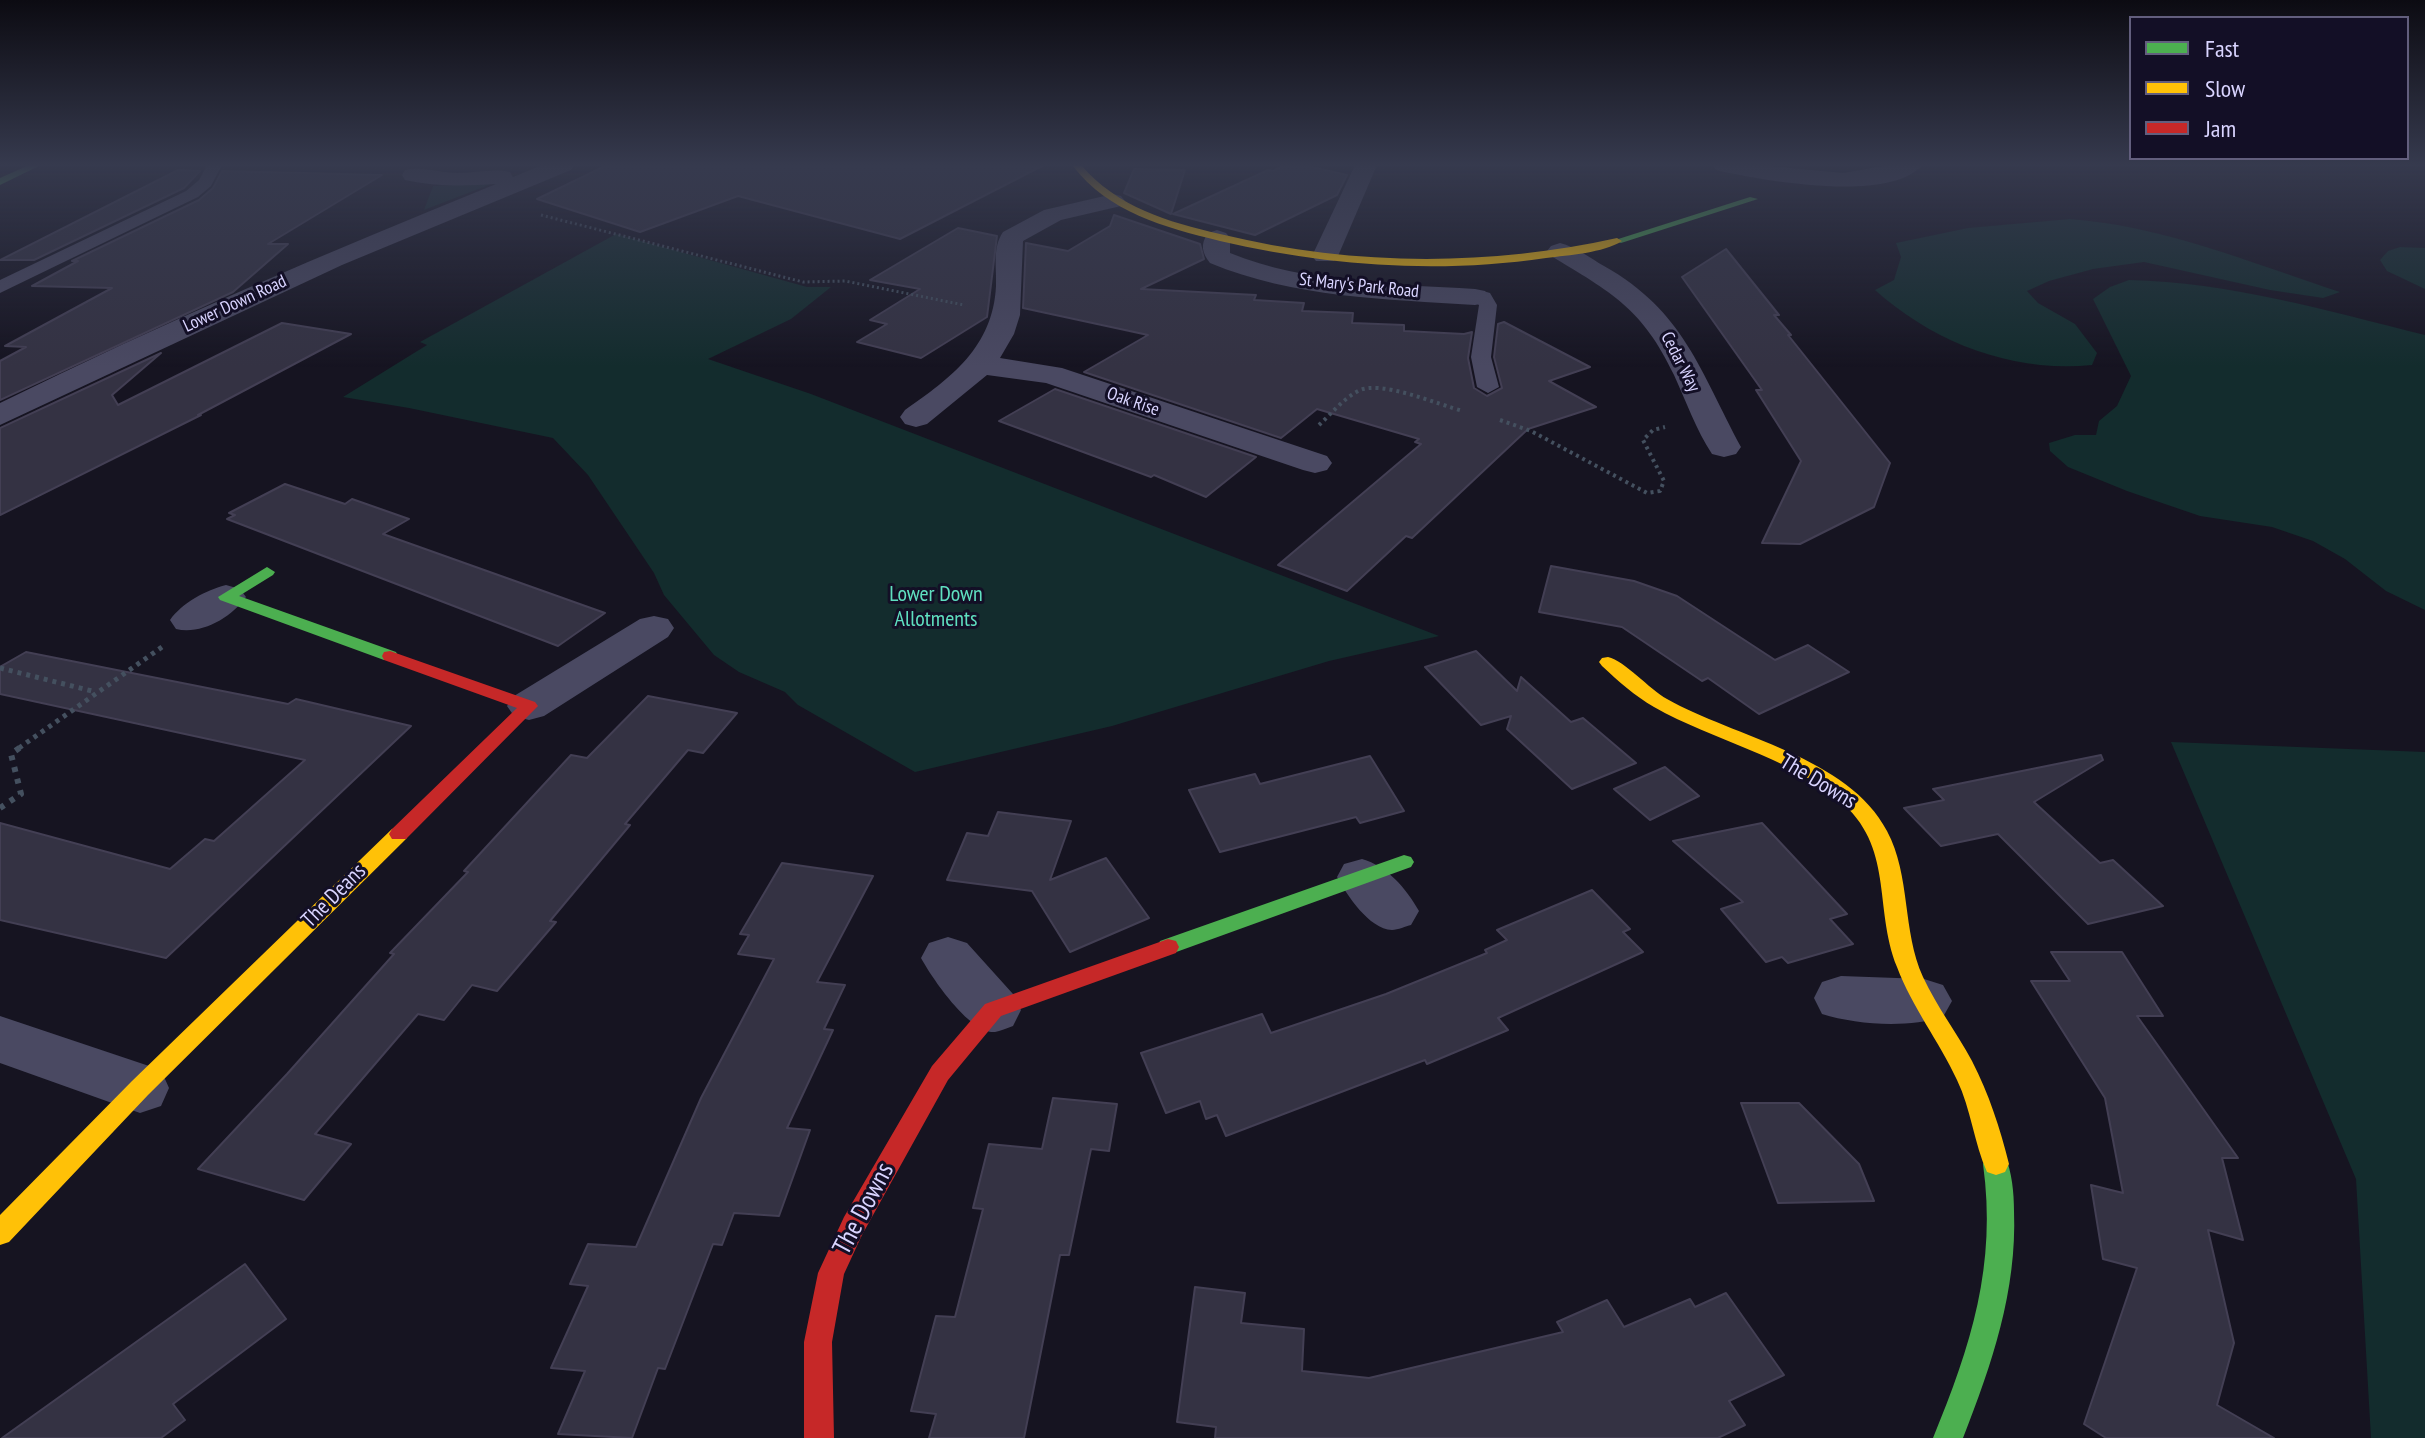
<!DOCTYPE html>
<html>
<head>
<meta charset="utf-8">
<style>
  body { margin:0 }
  #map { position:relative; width:2425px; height:1438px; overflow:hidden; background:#161421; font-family:"PT Sans Narrow",sans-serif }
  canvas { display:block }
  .legend { position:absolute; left:2129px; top:16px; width:280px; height:144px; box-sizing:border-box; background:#130f26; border:2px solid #625e7d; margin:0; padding:10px 14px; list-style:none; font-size:24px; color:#d9d4ff }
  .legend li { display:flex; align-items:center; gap:16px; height:40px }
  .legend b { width:40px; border:2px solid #625e7d }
</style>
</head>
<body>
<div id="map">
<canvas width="2425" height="1438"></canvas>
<ul class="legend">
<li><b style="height:10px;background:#4caf50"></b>Fast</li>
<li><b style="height:10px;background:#ffc107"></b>Slow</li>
<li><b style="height:10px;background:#c62828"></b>Jam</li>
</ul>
</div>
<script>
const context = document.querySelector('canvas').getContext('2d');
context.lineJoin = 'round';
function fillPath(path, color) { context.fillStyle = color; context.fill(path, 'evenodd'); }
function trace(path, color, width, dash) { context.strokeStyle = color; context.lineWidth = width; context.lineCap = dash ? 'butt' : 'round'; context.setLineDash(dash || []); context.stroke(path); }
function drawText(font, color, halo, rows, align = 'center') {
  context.font = font + ' "PT Sans Narrow",sans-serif'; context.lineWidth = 6; context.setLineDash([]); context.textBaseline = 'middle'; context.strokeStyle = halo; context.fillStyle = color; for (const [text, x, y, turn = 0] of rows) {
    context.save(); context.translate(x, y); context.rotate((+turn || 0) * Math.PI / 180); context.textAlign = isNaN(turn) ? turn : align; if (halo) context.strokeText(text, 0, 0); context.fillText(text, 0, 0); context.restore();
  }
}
fillPath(new Path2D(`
  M494 183 424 210 433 186Z
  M2070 219C2164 226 2251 263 2340 292L2323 298 2270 290 2144 262 2093 269 2049 281 2027 291 2038 303 2075 324 2097 353 2092 365C2013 373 1934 343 1875 290L1894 280 1901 257 1896 243 1968 228Z
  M616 234 807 287H831L791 319 708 359 811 394 1439 636 1329 661 1112 726 915 772 798 705 785 692 739 672 714 655 664 595 654 573 588 475 553 438 409 408 343 397 427 345 420 342Z
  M2400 247 2425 248V289L2387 271 2380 260 2388 251Z
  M2129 280C2229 282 2328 311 2425 335V610L2386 591 2345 559 2313 541 2272 527 2200 516 2127 491 2068 467 2050 451 2049 443 2075 435H2096L2099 421 2117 406 2131 376 2093 299 2110 287Z
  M2171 742 2425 752V1438H2371L2356 1179Z`), '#132c2d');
const building = new Path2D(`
  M607 165H1044L900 239 738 196 640 232 537 199Z
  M1285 165H1303L1347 175 1337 195 1255 235 1173 214 1268 170 1273 171Z
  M1134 169 1185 170 1171 214 1124 193Z
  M178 170 200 171 184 188 34 260H0Z
  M222 171 382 175 268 244H288L233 292 0 400V361L26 347 5 346 112 288 32 286 78 261H72L199 200 213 188Z
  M1114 215 1200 244 1204 259 1141 289 1256 295 1254 300 1304 303 1302 311 1353 313 1352 323 1404 325V331L1464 334 1472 332 1468 358 1474 388 1487 396 1502 388 1494 357 1498 324 1504 322 1590 367 1549 381 1596 407 1528 429 1412 538 1406 536 1347 591 1278 565 1421 444 1415 442 1419 439 1317 409 1281 438 1084 372 1148 335 1023 308 1026 243 1068 251 1110 226Z
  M958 228 997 236 987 317 921 358 857 342 887 324 870 320 920 289 870 280Z
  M1726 249 1779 315H1774L1791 335H1788L1890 463 1874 507 1800 544 1762 543 1801 461 1756 390H1762L1682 277Z
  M282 323 351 334 198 415H201L0 515V428L161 353 112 395 118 405Z
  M1055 389 1256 457 1206 497 1154 475 1151 477 999 421Z
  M285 484 345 504 352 499 409 519 383 534 605 613 558 646 227 519 235 515 229 513Z
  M1551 566 1634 581 1677 596 1775 660 1808 645 1849 672 1759 714 1708 678 1702 681 1622 627 1539 612Z
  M1476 651 1517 691 1521 677 1571 722 1583 718 1636 763 1572 789 1507 729 1511 716 1481 725 1425 667Z
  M26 652 288 704 296 699 411 726 166 958 0 920V823L170 869 205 839 214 841 305 760 0 694V667Z
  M648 696 737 713 703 753 688 750 625 824 630 825 550 921 556 922 497 991 472 985 444 1020 418 1014 315 1134 351 1144 304 1200 198 1169 287 1074 394 954 390 953 468 872 464 871 571 755 587 758Z
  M2101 755 2103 760 2034 802 2100 863 2113 860 2163 906 2088 924 1998 834 1941 846 1904 808 1944 800 1933 789Z
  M1370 756 1404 811 1360 823 1356 817 1220 852 1189 790 1255 774 1260 784Z
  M1665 767 1699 796 1650 820 1614 789Z
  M998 812 1071 821 1050 880 1106 858 1149 918 1070 952 1032 891 947 880 967 833 988 836Z
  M1762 823 1847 914 1830 919 1853 944 1788 963 1782 957 1766 962 1721 909 1743 902 1673 841Z
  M782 863 873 876 817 982 845 985 824 1029 833 1030 787 1128 810 1130 779 1216 734 1213 722 1245 713 1244 665 1369 658 1368 632 1438 558 1434 585 1371 551 1368 588 1286 570 1284 588 1244 636 1247 701 1098 774 959 738 954 749 935 740 934Z
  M1592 890 1630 929 1623 932 1643 952 1498 1018 1508 1030 1427 1064 1425 1060 1226 1136 1217 1115 1206 1119 1200 1101 1166 1113 1141 1053 1262 1014 1271 1033 1386 994 1487 953 1485 950 1507 940 1497 930Z
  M2051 952H2122L2163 1016H2137L2238 1158H2222L2243 1240 2208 1230 2234 1343 2217 1405 2274 1438H2106L2084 1424 2137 1268 2103 1259 2091 1185 2123 1193 2105 1098 2031 981H2070Z
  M1053 1098 1117 1104 1109 1151 1091 1149 1069 1255H1060L1024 1438H929L936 1414 911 1411 936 1316 955 1317 983 1209 973 1208 989 1144 1042 1149Z
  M1741 1103H1799L1859 1164 1874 1201 1778 1203Z
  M245 1264 286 1319 173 1404 185 1420 161 1438H2Z
  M1195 1287 1245 1293 1241 1323 1304 1329 1302 1371 1369 1378 1563 1332 1557 1322 1607 1300 1624 1327 1690 1299 1695 1307 1726 1293 1784 1375 1729 1401 1745 1425 1718 1438H1215L1216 1427 1177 1422Z`);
fillPath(building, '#343243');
trace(building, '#433f54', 2);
trace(new Path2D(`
  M541 215 803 282 845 281 964 305`), '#44505f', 3, [2, 3]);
trace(new Path2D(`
  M1500 420 1531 431 1647 493 1660 491 1664 481 1643 440 1653 430 1665 427
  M1319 425C1331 414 1343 399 1358 391 1380 379 1439 405 1463 411`), '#44505f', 4, [3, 4]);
trace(new Path2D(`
  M0 668 96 692
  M19 748 162 647`), '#44505f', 5, [4, 5]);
trace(new Path2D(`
  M0 808 21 794 11 754 22 746`), '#44505f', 6, [5, 7]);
fillPath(new Path2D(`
  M207 165H222L211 186 198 197 0 293V280L186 191 199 180Z
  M1483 291 1490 293 1497 305 1491 357 1499 387 1488 393 1477 387 1471 357 1479 305 1466 297 1468 293Z`), '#4a4962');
fillPath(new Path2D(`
  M542 165H574L571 170 342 265 0 425V403C162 323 328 252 496 184 465 186 435 187 405 180L402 175 405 170C422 166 440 173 457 173 475 173 493 168 510 172L513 177Z
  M1355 165H1377L1338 256 1334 261H1316L1312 256Z
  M1713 165H1758L1843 173 1890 165H1922C1890 204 1759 180 1716 170Z
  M1113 194 1121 196 1125 201 1121 206 1061 220 1023 241 1020 315 1014 334 1000 358 1062 368 1327 456 1332 463 1327 470 1315 473 1303 470 1046 383 987 375 927 424 916 427 905 424 900 417 905 410C951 378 993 347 996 286 997 267 992 248 1003 232L1044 210Z
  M1217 230 1226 233 1230 238V253C1307 284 1393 284 1475 289L1485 291 1489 297 1485 303 1475 305C1386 299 1294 298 1210 263 1202 253 1200 244 1208 233Z
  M1560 243C1576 247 1590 258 1604 266 1684 311 1700 371 1741 447L1736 454 1724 457 1712 454C1696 430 1686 401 1674 375 1643 309 1611 292 1551 256L1547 251 1551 246Z
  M226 585 240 589 246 597C231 618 201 635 176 629L170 620C182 603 206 590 226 585Z
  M654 616 668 619 674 628 668 637 544 716 529 720 514 716 507 706 514 696 640 619Z
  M1362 859C1387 866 1406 888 1419 911L1411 925C1406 926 1398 930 1392 930 1369 929 1347 895 1337 877L1344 864Z
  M948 937 967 943 1013 994 1021 1010 1013 1026C1007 1028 1000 1031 995 1032 970 1034 932 978 921 958L929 943Z
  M1841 976 1924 979 1943 985 1952 1001 1943 1017C1908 1028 1857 1025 1822 1014L1814 998 1822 982Z
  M0 1016 161 1070 169 1088 161 1106 140 1113 0 1063Z`), '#4a4962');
fillPath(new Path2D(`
  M29 165H41L0 185V178Z
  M1750 197 1758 199 1621 243 1612 241Z
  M267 567 275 572 273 575 239 596 396 652 398 656 396 660H384L220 600 218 597Z
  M1404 855 1411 857 1414 862 1411 867 1168 955 1160 953 1157 947 1160 941Z
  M1996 1153 2005 1156C2012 1172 2014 1193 2014 1211 2017 1291 1992 1364 1963 1438H1933C1971 1346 1997 1265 1983 1164L1987 1156Z`), '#4caf50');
fillPath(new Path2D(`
  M1072 165H1081C1117 207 1168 222 1220 234 1352 266 1484 267 1617 238L1622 241C1603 253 1569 255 1546 258 1437 274 1327 266 1220 241 1164 227 1109 213 1072 165Z
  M1608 657C1625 661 1649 689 1667 699 1734 737 1849 757 1887 831 1911 876 1902 931 1923 977 1937 1007 1957 1033 1972 1061 1989 1094 2000 1128 2009 1164L2005 1172 1996 1175 1987 1172C1974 1143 1971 1109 1957 1080 1939 1041 1912 1007 1897 967 1873 906 1895 847 1839 800 1785 755 1714 741 1654 707 1635 696 1618 681 1602 666L1599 662 1602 658Z
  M399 827 406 829 409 834 406 839 148 1095 9 1242 0 1245V1215L132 1081 392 829Z`), '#ffc107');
fillPath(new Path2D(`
  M390 651 535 702 538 706 406 839H392L389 834 392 829 517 708 384 660 382 656 384 652Z
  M1168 939 1176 941 1179 947 1176 953 1001 1016 948 1080 862 1235 844 1274 832 1342 834 1438H804V1342L818 1273 844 1217 932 1066 985 1004Z`), '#c62828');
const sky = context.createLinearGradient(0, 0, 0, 367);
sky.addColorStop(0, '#0c0b12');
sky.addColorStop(0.45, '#363a4e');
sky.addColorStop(1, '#363a4e00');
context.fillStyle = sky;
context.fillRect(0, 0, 2425, 367);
drawText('18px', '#d9d4ff', '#130f26', [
  ["St Mary's Park Road",1359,286,6],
  ["Lower Down Road",235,304,-25],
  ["Cedar Way",1680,362,63],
  ["Oak Rise",1133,402,19]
]);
drawText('22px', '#5fe0c0', '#130f26', [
  ["Lower Down",936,595],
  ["Allotments",936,620]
]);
drawText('22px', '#d9d4ff', '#130f26', [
  ["The Downs",1818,782,31],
  ["The Deans",334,896,-45]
]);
drawText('26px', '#d9d4ff', '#130f26', [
  ["The Downs",864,1209,-62]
]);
</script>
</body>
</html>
